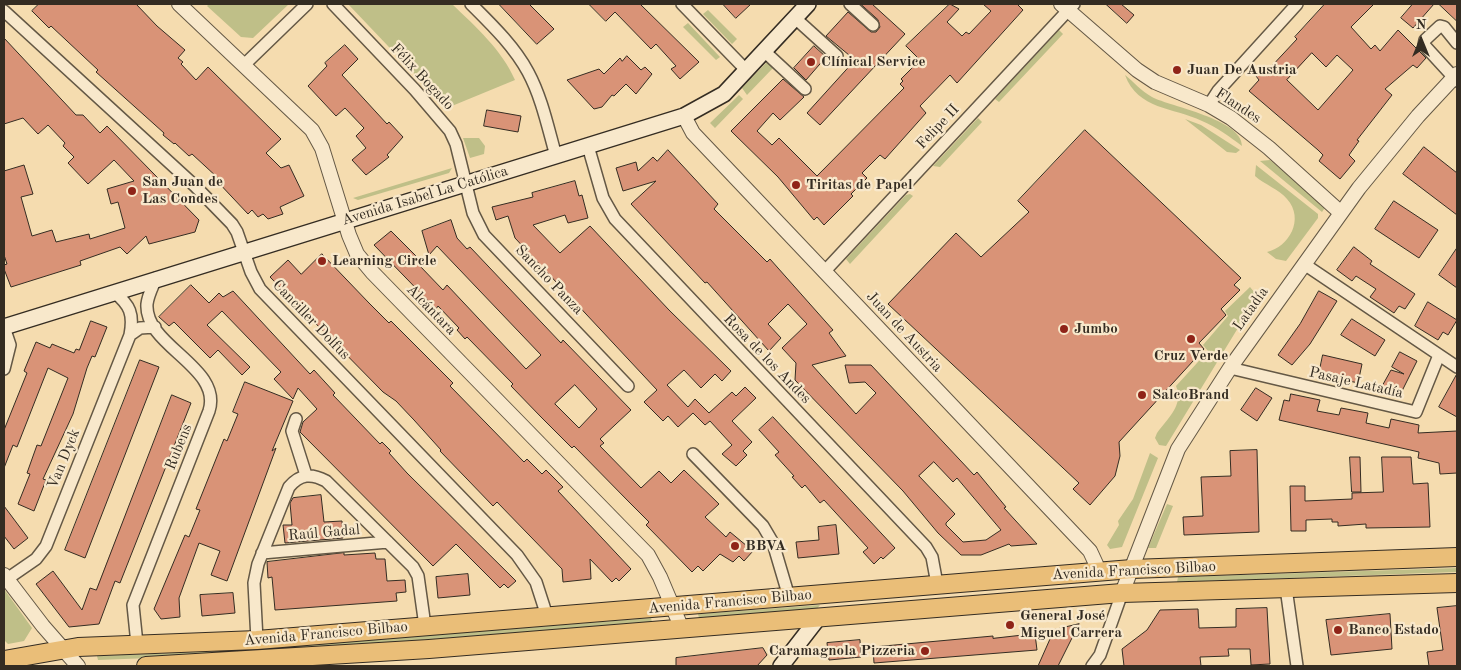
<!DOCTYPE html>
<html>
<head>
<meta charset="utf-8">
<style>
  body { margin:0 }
  #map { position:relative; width:1461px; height:670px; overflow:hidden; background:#f5dcaf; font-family:"Old Standard TT",serif }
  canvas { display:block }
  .frame { position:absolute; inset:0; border:5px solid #342c22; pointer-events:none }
  .north { position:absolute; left:1396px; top:15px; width:50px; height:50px; -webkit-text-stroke:4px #f8e8cb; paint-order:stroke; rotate:0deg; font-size:14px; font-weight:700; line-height:20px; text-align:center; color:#342c22 }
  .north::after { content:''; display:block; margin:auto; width:18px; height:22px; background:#342c22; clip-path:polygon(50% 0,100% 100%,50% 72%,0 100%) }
</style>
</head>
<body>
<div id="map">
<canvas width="1461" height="670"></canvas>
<div class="frame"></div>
<div class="north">N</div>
</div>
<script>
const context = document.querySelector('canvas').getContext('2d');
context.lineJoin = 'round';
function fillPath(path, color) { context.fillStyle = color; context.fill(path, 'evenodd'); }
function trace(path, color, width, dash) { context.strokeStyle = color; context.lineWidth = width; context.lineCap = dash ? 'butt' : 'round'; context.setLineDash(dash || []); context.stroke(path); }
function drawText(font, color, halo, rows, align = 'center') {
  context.font = font + ' "Old Standard TT",serif'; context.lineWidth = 4.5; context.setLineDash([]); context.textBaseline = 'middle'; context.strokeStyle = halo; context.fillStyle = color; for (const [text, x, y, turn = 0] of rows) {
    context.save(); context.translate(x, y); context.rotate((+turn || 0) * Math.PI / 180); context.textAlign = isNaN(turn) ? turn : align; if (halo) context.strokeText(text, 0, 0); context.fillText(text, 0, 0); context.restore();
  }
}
fillPath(new Path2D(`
  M209 4H289L253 38 241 37 207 6Z
  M348 4H452C476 27 502 50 515 80L447 108Z
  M708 10 737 39 732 44 703 14Z
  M688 23 720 57 716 60 683 27Z
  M1059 30 1063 34 999 102 995 99Z
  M767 62 773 68 747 95 742 88Z
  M1125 75C1134 82 1141 91 1152 97 1171 107 1242 119 1242 146 1230 137 1217 127 1202 121 1173 107 1138 110 1125 75Z
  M739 95 743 99 715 128 710 123Z
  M978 118 982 122 940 167 933 166Z
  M1185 119 1201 125 1240 150 1236 153 1227 152Z
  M463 138H479L485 146 484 154 470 158Z
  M1270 160 1326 206 1322 212 1260 161Z
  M1256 165 1318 214V218L1286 261 1276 259 1267 252C1289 247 1305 219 1287 199 1279 189 1265 185 1255 176Z
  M452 168 449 173 358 200 353 198Z
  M910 194 913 196 850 264 846 259 906 195Z
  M1250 287 1255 293V300L1166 446 1159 445 1155 438 1157 433C1168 418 1184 405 1176 386L1208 351 1203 345 1228 316 1225 311Z
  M1150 453 1158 458 1122 547 1110 549 1107 545 1119 525 1118 521 1133 499Z
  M1167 504 1173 506 1156 548H1148Z
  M1457 568V572L1177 582 1178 577Z
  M4 589 32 628 24 641 8 644 4 640Z
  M820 605 816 610 699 618 698 614Z
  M651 618 652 622 229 655 98 660 97 656 230 651Z`), '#bfbf88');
const building = new Path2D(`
  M39 4H136L157 26 185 50 178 58 183 62 181 64 196 80 208 67 281 139 266 153 281 168 289 165 304 196 280 207 283 214 268 219 263 214 258 217 252 210 248 214 216 180 218 178 192 154 189 156 175 143 174 144 163 135 164 133 96 72 98 70 51 26 49 28 32 11Z
  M499 4H529L554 29 537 44Z
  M589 4H640L699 62 680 79 671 69 676 66 656 44 651 49 615 12 606 21Z
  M723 4H751L736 18Z
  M861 4H872L905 34 820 125 807 113 855 60 826 36 848 12 871 32H876L880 27 878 20Z
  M950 4 959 9 947 22 962 36 966 32 969 34 991 11 983 4H1017L1023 10 957 83 950 75 920 106 926 113 885 159 880 155 862 173 867 178 851 194 853 196 824 225 817 217 814 220 778 177 731 131 783 79 804 97 780 120 773 113 757 131 772 145 779 138 817 176 904 88 900 84 903 81 901 79 920 60 906 46Z
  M1106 4H1121L1134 15 1127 23Z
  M1325 4H1374L1351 27 1371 49 1375 45 1380 51 1398 30 1426 58 1417 68 1413 65 1385 89 1392 95 1357 140 1359 141 1349 155 1355 161 1340 179 1319 161 1323 155 1318 150 1249 91 1259 80 1256 76 1266 66 1269 69 1297 39 1295 37ZM1312 53 1326 67 1337 55 1353 70 1318 110 1287 80Z
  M1413 4H1434L1413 28 1401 18Z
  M1439 4H1457V21Z
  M4 38 76 115H83L100 133 107 126 199 220 195 232 149 244 146 236 127 254 120 247 80 261 81 265 11 287 4 269V265L7 264 4 255V171L24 165 33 194 21 197 32 236 52 230 56 242 89 234 90 239 125 228 118 202 111 204 107 189 134 181 114 160 88 184 68 163 74 157 63 146 65 143 48 125 38 134 23 118 4 124Z
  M345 45 358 59 342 75 387 124 389 122 403 137 387 155 389 157 366 175 352 160 366 148 356 136 364 128 345 108 336 116 308 86 327 66 325 63Z
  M814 46 826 57 806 80 794 68Z
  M627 56 641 70 645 67 652 74 636 94 626 84 614 96 612 95 602 107 594 109 567 80 599 69 604 74 620 58 622 61Z
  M487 110 521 116 518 132 484 126Z
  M1085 130 1241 278 1234 285 1240 290 1221 309 1226 315 1199 343 1204 349 1119 442 1120 456 1115 476 1090 505 1073 489 1079 483 888 304 956 233 981 257 1029 212 1018 201Z
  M1424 147 1457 173V215L1403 174Z
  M668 150 718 204 714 209 767 262 770 259 833 330 829 333 846 356 812 365 856 414 876 393 865 382 849 383 845 365H871L974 475 977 472 1006 507 1004 508 1037 544 1011 546 1009 544 981 555H961L938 533 903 491 795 380 796 363 782 348 807 324 788 304 768 324 781 338 769 351 707 282 705 283 631 204 656 181 623 191 616 168 636 162 638 171 653 157 657 161ZM934 462 953 482 957 478 1001 530 986 540 963 542 946 525V523L955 514 919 476Z
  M575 181 579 196 582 195 588 218 568 223 565 215 533 225 560 253 590 226 669 310 731 371 722 381 715 374 701 388 684 370 667 385 688 407 695 399 709 413 732 392 736 396 745 387 756 398 732 421 752 442 743 451 747 455 736 466 722 454 732 445 710 421 705 425 693 413 678 427 668 416 663 421 644 402 657 390 515 238 508 216 496 220 492 207 533 197 532 193Z
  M1394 201 1438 230 1419 258 1375 229Z
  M451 220 457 238 467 249 470 247 561 343 563 340 631 410 600 439 604 443 600 446 641 488 659 471 671 483 684 470 719 504 705 517 726 537 730 532 753 551 744 561 739 556 733 562 720 554 703 571 698 566 692 572 646 525 649 522 629 502 574 446 572 448 541 417 511 386 513 384 467 337 465 339 457 330 459 328 438 306 436 309 374 245 391 231 422 262 419 265 443 290 447 285 526 369 541 355 437 246 429 255 422 231ZM575 385 597 409 579 428 555 404Z
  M1354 247 1372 261 1370 264 1415 294 1405 309 1399 306 1394 313 1370 297 1376 289 1356 276 1352 281 1337 270Z
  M1457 248V288L1439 275Z
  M322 254 369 303 389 323 391 321 453 383 450 386 524 462 527 459 542 474 546 470 563 487 558 491 631 569 619 581 616 578 612 582 590 559 591 579 563 582 562 569 497 502 493 506 440 451 441 450 414 420 396 401 383 392 270 277 288 260 301 274Z
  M191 285 209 303 219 293 223 297 233 291 310 374 314 370 335 393 333 395 380 444 382 442 391 451 389 453 407 473 516 581 508 588 504 584 500 588 456 544 433 566 300 432 303 422 317 409 298 388 293 399 274 379 281 372 222 311 207 325 250 367 242 375 218 350 210 358 174 322 169 326 159 317Z
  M1319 291 1337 301 1310 344 1292 365 1278 355 1300 324Z
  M1428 302 1457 320 1448 335 1443 332 1438 340 1415 326Z
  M1352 319 1385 340 1375 356 1341 335Z
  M91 321 107 327 95 357 92 356 87 368 73 414 43 479 46 480 34 511 18 504 30 474 27 473 37 445 41 446 68 378 48 368 17 447 13 445 4 468V430L27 373 24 371 36 342 50 348 52 344 74 353 76 349 79 350Z
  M1400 352 1417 361 1399 397 1381 388 1391 370 1404 374 1392 367Z
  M1323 355 1362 364 1358 383 1319 374Z
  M140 360 159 367 85 558 65 550Z
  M1457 374V417L1439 407Z
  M245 382 293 401 272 451 276 448 227 581 211 575 220 551 199 543 179 598 180 617 161 619 154 609 185 535 189 537 200 510 196 509 224 439 227 441 238 414 233 412Z
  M1256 388 1272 398 1257 421 1241 410Z
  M1291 394 1320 400 1317 411 1339 415 1341 408 1368 413 1366 423 1389 428 1391 419 1419 425 1418 433 1457 431V473L1440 474 1439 463 1418 458 1419 452 1279 420 1284 400 1289 401Z
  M172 395 191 403 120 583 115 581 99 624 69 627 36 584 53 571 82 610 90 588 96 590Z
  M773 417 895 548 883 559 881 557 874 564 863 552 868 548 824 500 820 503 805 485 802 488 792 477 794 476 775 455 779 452 759 430Z
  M1257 450 1259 532 1184 535 1183 517 1203 516 1201 477 1231 476 1230 451Z
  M1350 457H1360L1361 492H1352Z
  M1382 457H1411L1413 484 1428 483 1430 527 1366 528V524L1338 526V522H1332V519L1306 520V531H1291L1290 486H1305V501L1352 499V493L1383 492Z
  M321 495 324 522 342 521 343 538 285 543 283 525H292L290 503 293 498Z
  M4 506 28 538 14 549 4 536Z
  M836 525 839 554 798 558 796 542 819 540 818 527Z
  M344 553V555L375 553 376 559H385L387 581 405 580 406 592 396 593 397 601 275 610 272 577 268 578 267 562Z
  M468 574 470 595 438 598 436 577Z
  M233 593 235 613 202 616 200 595Z
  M1457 606V666H1429L1427 652 1443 650 1437 608Z
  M1267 608 1270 664 1251 665 1250 649H1228L1229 656 1200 657 1201 666H1124L1122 649 1147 630 1160 610 1198 609 1199 628 1236 627V609Z
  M1390 614 1392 649 1331 655 1326 620Z
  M1079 624 1058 666H1038L1054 630Z
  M1035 634 1037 650 874 663 873 647 993 636V638Z
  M860 640 861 657 829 660 827 643Z
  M763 648 767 655 757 666H676V658Z`);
fillPath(building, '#d99377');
trace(building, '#342c22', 1);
const minor = new Path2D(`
  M333 4 415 90 450 131 456 144 473 213 484 235 628 386
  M471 4C491 24 514 46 528 72 542 98 548 128 556 156
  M682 4 746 70
  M850 4 873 25
  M4 11 195 186 232 224 237 232 251 272 260 289 517 555 536 582 547 616
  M795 18 837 56
  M1457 43 1444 27 1440 26 1425 40 1424 45 1457 81
  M764 51 805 89
  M244 65 307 4
  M1209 105 1218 91 1297 4
  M588 146 603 198 615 219 926 547 932 557 937 584
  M1304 264 1457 367
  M824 272 1074 4
  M4 327 10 345 4 369
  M130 335 140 328 155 327
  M1230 368 1416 412 1439 355
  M296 419 292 431 306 475
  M693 454 763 526 773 543 789 597
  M262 553 388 542
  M7 579 36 559 46 546 130 335C134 314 130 305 114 292
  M1286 588 1297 666
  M257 640 254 583 258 564 289 487C300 474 311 473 326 481L413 567 418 576 425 626
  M137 644 133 605 209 411C223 367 144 346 147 304 148 295 153 286 156 278
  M1092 666 1100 655 1122 593`);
const tertiary = new Path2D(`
  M179 4 312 130 322 148 349 235 357 254 372 272 648 555 660 577 682 629
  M1061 4 1137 70 1155 82 1209 105 1231 118 1269 148 1341 213
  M684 116 693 133 1090 551 1096 564 1097 572
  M4 575 43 626 78 666
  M1122 593 1178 449 1230 368 1359 188 1418 116 1457 74`);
const secondary = new Path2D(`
  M4 327 684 116 724 94 808 4
  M781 666 819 617`);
const primary = new Path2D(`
  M4 660 78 647 257 640 1132 569 1457 557
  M146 666 429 649 1122 593 1457 583`);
trace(minor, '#645845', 14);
trace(tertiary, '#645845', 16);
trace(secondary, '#342c22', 18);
trace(primary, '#342c22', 20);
trace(minor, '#f8e8cb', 11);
trace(tertiary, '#f8e8cb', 14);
trace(secondary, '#f8e8cb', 15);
trace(primary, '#eabe78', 18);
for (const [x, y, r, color] of [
  [811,62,5,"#8f2418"],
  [1177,70,5,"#8f2418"],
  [796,185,5,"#8f2418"],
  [132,191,5,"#8f2418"],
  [322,261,5,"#8f2418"],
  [1064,329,5,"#8f2418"],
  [1191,339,5,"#8f2418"],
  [1142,395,5,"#8f2418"],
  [735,546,5,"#8f2418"],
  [1010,625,5,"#8f2418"],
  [1338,630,5,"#8f2418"],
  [925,651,5,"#8f2418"]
]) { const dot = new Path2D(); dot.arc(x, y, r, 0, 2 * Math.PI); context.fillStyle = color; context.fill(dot); trace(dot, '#f8e8cb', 2); }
drawText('bold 15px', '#342c22', '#f8e8cb', [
  ["Clínical Service",821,62],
  ["Juan De Austria",1187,70],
  ["San Juan de",142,182],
  ["Las Condes",142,199],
  ["Tiritas de Papel",806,185],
  ["Learning Circle",332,261],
  ["Jumbo",1074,329],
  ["Cruz Verde",1191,356,"center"],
  ["SalcoBrand",1152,395],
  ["BBVA",745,546],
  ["General José",1020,616],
  ["Miguel Carrera",1020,633],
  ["Banco Estado",1348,630],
  ["Caramagnola Pizzeria",915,651,"right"]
], 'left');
drawText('15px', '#342c22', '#f8e8cb', [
  ["Félix Bogado",422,77,47],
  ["Flandes",1238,106,33],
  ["Felipe II",938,127,-47],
  ["Avenida Isabel La Católica",425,196,-17],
  ["Sancho Panza",549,280,46],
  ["Latadía",1251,309,-55],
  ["Alcántara",431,310,46],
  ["Canciller Dolfus",311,320,46],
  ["Juan de Austria",904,332,47],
  ["Rosa de los Andes",767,359,46],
  ["Pasaje Latadía",1356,383,13],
  ["Rubens",179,447,-68],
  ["Van Dyck",64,459,-68],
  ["Raúl Gadal",324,533,-5],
  ["Avenida Francisco Bilbao",1134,571,-3],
  ["Avenida Francisco Bilbao",730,602,-5],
  ["Avenida Francisco Bilbao",326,634,-5]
]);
</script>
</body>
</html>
